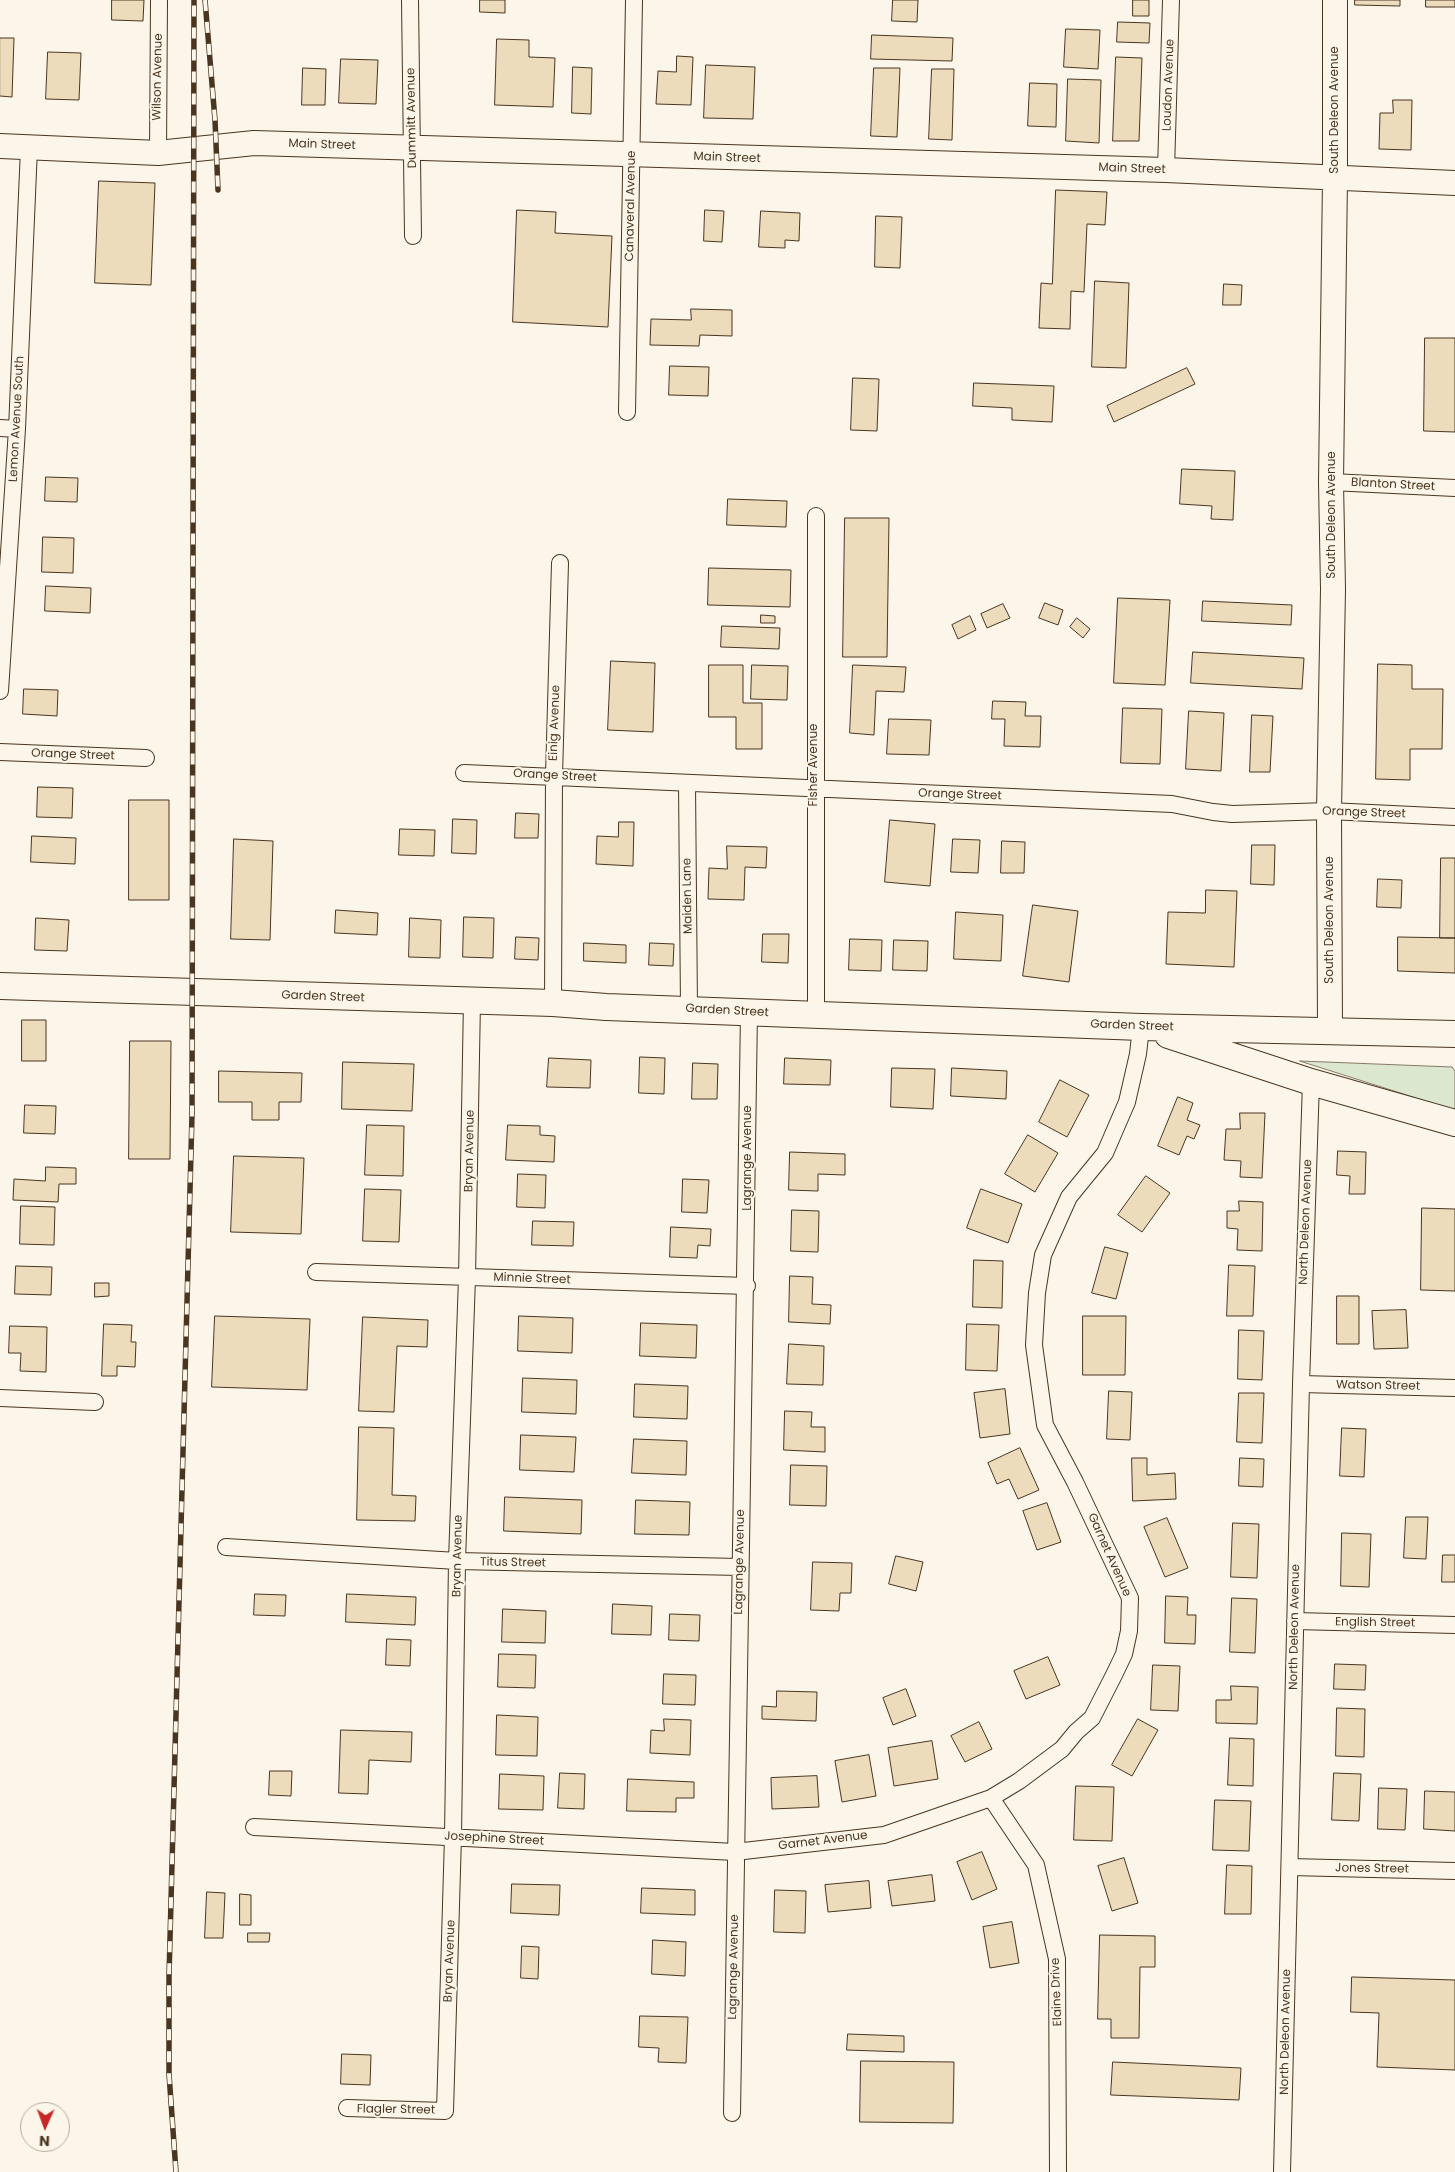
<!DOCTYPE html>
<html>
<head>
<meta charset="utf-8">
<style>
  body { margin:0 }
  #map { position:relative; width:1455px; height:2172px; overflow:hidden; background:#fbf6e9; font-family:Poppins,sans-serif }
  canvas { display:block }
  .north { position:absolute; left:20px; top:2102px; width:50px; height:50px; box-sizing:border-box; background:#fbf6e9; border:1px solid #b4a999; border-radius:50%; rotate:182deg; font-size:14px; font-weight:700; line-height:20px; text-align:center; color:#4a3520 }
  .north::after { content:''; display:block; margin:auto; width:18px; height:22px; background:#c62828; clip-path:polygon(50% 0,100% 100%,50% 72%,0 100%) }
</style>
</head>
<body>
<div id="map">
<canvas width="1455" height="2172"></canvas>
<div class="north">N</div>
</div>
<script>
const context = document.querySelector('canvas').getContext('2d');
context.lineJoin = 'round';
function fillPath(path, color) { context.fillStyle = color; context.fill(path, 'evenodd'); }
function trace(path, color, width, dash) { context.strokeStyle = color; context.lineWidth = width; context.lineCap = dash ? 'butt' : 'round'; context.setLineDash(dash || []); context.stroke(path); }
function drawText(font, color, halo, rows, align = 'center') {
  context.font = font + ' Poppins,sans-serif'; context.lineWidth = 4; context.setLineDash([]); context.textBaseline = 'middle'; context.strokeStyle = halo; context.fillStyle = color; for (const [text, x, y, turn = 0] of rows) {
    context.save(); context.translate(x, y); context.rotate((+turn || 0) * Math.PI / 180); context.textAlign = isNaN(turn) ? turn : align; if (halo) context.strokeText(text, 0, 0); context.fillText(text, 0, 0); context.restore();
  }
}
const green = new Path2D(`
  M1300 1061 1452 1067 1455 1071V1110Z`);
fillPath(green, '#dce7d0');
trace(green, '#887966', 1);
const building = new Path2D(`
  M112 0H144L143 21 112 20Z
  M480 0H505V13L480 12Z
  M893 0H918L917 22 892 21Z
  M1133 0H1149V16H1133Z
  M1355 0H1400V6L1355 5Z
  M1426 0H1455V7H1426Z
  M1118 22 1150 23 1149 43 1117 42Z
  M1066 29 1100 30 1098 69 1064 67Z
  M872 35 953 38 952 61 871 59Z
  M0 38H14L12 97 0 96Z
  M497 39 529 40V57L555 58 553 107 495 105Z
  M48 52 81 53 79 100 46 99Z
  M677 56 693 57 691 105 656 104 658 71 676 72Z
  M1116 57 1142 58 1139 141H1113Z
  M341 59 378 60 376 104 339 103Z
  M706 65 755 67 753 119 704 118Z
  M573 67 592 68 591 114 572 113Z
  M303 68 326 69 325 105H302Z
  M874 68H900L897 137 871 136Z
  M932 69H954L952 140 929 139Z
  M1068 79 1101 80 1099 143 1066 141Z
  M1030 83 1057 84 1056 127 1028 126Z
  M1393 100H1412L1411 150 1379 149 1380 113H1393Z
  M99 181 155 183 151 285 95 283Z
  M1056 190 1107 192 1105 225 1087 224 1084 292 1071 291 1070 329 1039 328 1041 283 1052 284Z
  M517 210 556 212 555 233 612 236 608 327 513 322Z
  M705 210 724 211 722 242 704 241Z
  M761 211 800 213 799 241 785 240V248L759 247Z
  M876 216 902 217 900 268 875 267Z
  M1095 281 1129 283 1126 368 1092 367Z
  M1224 284 1242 285 1241 305H1223Z
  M691 309 732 310V336L700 335 699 346 650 345 651 319 691 320Z
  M1425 338H1455V432L1424 431Z
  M670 366 709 367 708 396 669 395Z
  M1187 368 1195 384 1114 422 1107 406Z
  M853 378 879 379 877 431 851 430Z
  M974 383 1054 386 1052 422 1012 420V408L973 406Z
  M1182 469 1235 471 1233 520 1211 519 1212 506 1180 504Z
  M46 477 78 478 77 502 45 501Z
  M728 499 787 501 786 527 727 525Z
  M845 518H889L887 657H843Z
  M43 537 74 538 73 573 42 572Z
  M709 568 791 570 790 607 708 605Z
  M46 586 91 588 90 613 45 611Z
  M1118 598 1170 600 1165 685 1114 683Z
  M1203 601 1292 605 1291 625 1202 621Z
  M1045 603 1063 610 1058 625 1039 618Z
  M1003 604 1010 618 987 628 981 614Z
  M761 615 775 616V623H761Z
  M970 616 976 630 958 639 952 625Z
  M1077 618 1090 629 1083 638 1070 627Z
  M722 626 780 628 779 649 721 647Z
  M1193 652 1304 658 1302 689 1191 683Z
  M611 661 655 663 653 732 608 730Z
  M1378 664 1412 665V689H1443L1442 749H1410V780L1376 779Z
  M709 665H743V703H762V749H736V717H709Z
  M752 665 788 666 787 700 751 699Z
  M853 665 906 667 904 692 876 691 874 735 850 733Z
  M24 689 58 690 57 716 23 714Z
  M993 701 1026 702 1025 716H1041L1040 747 1004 746 1005 719H992Z
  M1123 708 1162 709 1160 764 1121 763Z
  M1189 711 1224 713 1221 771 1186 769Z
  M1252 715 1273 716 1270 772H1250Z
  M889 719 931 720 929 755 887 754Z
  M38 787 73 788 72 818 37 817Z
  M129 800H169V900H129Z
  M516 813 539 814 538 838H515Z
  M453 819 477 820 476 854 452 853Z
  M890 820 935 824 930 886 885 882Z
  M619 822H634L633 866 596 864 597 836 618 837Z
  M400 829 435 830 434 856 399 855Z
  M32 836 76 838 75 864 31 862Z
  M234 839 273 841 270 940 231 939Z
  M953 839 980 840 978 873 951 872Z
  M1002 841 1025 842 1024 873H1001Z
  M1252 845H1275L1274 885 1251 884Z
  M727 846 767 847 766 868 745 867 744 900 708 899 709 868 727 869Z
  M1441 858H1455V938H1440Z
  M1378 879 1402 880 1401 908 1377 907Z
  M1206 890 1237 891 1234 967 1166 964 1168 912 1205 913Z
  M1033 905 1078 911 1069 982 1023 976Z
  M336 910 378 913 377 935 335 933Z
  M956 912 1003 915 1001 961 954 959Z
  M464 917 494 918 493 958 463 957Z
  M36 918 69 920 67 951 35 950Z
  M410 918 441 920 440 958 409 957Z
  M763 934H789L788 963 762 962Z
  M516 937 539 938 538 960 515 959Z
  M1398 937 1455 938V973L1398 971Z
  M850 939 882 940 881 971 849 970Z
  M894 940 928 941 927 971 893 970Z
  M584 943 626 945V963L584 961Z
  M650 943 674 944 673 966 649 965Z
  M22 1020H46V1061H22Z
  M130 1041H171L170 1159H129Z
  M640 1057 665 1058 664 1094 639 1093Z
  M549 1058 591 1060 590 1088 547 1087Z
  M785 1058 831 1060 830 1085 784 1084Z
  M343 1062 414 1064 412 1111 342 1109Z
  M693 1063 718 1064 717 1099H692Z
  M892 1068 935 1069 933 1109 891 1107Z
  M952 1068 1007 1071 1006 1099 951 1096Z
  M219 1071 302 1073 301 1102H279V1120H252V1102H219Z
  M1060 1080 1089 1095 1067 1137 1039 1122Z
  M1178 1097 1193 1103 1187 1120 1200 1125 1194 1139 1187 1136 1179 1155 1158 1146Z
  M25 1105 56 1106 55 1134 24 1133Z
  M1240 1113H1265L1262 1178 1240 1177 1241 1161 1224 1160 1226 1129H1240Z
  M367 1125 404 1126 403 1176 365 1175Z
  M508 1125 540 1126V1135L555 1136 554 1162 506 1160Z
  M1028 1135 1058 1153 1035 1192 1005 1174Z
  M1338 1151 1366 1152 1365 1194H1349L1350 1176 1337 1175Z
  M790 1152 845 1154V1175L818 1174V1191L789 1190Z
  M234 1156 304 1158 301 1234 231 1232Z
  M46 1167 76 1168V1184H59L58 1202 13 1200 14 1179 45 1181Z
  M518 1174 546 1175 545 1208 517 1207Z
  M1146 1176 1170 1193 1142 1232 1118 1215Z
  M683 1179 709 1180 707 1213 682 1212Z
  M365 1189 401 1190 399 1242 363 1241Z
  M981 1189 1022 1204 1008 1243 967 1228Z
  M1239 1201 1263 1202 1262 1251 1237 1250 1238 1229 1227 1228V1211H1239Z
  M21 1206 55 1207 54 1245 20 1244Z
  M1422 1208 1455 1209V1291L1421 1290Z
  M792 1210 819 1211 818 1252 791 1251Z
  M533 1221 574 1222 573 1246 532 1245Z
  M671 1227 711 1229 710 1246 698 1245 697 1258 670 1257Z
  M1105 1247 1128 1253 1116 1299 1092 1293Z
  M974 1260 1003 1261 1002 1308 973 1307Z
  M1229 1265 1255 1266 1253 1316H1227Z
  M16 1266 52 1267 51 1295 15 1294Z
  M790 1276 813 1277 812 1304 831 1305 830 1324 789 1322Z
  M95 1283H109V1296L95 1297Z
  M1337 1296H1359V1344H1337Z
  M1406 1310 1408 1348 1374 1349 1372 1311Z
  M215 1316 310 1319 307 1390 212 1387Z
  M519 1316 573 1318 572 1353 518 1351Z
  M1083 1316H1126L1125 1375H1083Z
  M363 1317 428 1320 427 1347 397 1346 394 1412 359 1411Z
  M641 1323 697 1325 696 1358 640 1356Z
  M104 1324 132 1325 131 1342H136L135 1367 117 1366V1376H102Z
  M967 1324 999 1325 997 1371 966 1370Z
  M10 1326 47 1327 46 1372 20 1371 21 1353H9Z
  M1239 1330 1264 1331 1262 1380 1238 1379Z
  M789 1344 824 1346 823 1385 787 1384Z
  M523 1378 577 1380 576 1414 522 1412Z
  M635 1384 688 1386 687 1419 634 1417Z
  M1005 1389 1010 1434 980 1438 974 1393Z
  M1109 1391 1132 1392 1130 1440 1107 1439Z
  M1239 1393H1264L1262 1443 1237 1442Z
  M785 1411 812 1412 811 1427H825V1452L784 1450Z
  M359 1427 394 1428 392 1495 416 1496 415 1521 357 1520Z
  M1342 1428 1366 1429 1364 1477 1340 1476Z
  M521 1435 576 1437 574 1472 520 1470Z
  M634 1439 687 1441 686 1475 632 1473Z
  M1020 1448 1039 1490 1018 1499 1009 1479 997 1484 988 1463Z
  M1132 1458H1147V1475L1175 1473 1176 1499 1133 1501Z
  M1240 1458 1264 1459 1263 1487 1239 1486Z
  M791 1465 827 1466 826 1506 790 1505Z
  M505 1497 582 1500 581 1534 504 1531Z
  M636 1500 690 1502 689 1535 635 1534Z
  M1047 1503 1061 1542 1037 1550 1023 1511Z
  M1406 1517H1428L1426 1559 1404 1558Z
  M1167 1518 1188 1568 1165 1577 1144 1527Z
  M1233 1523 1259 1524 1257 1578 1231 1577Z
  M1342 1533 1371 1534 1369 1587 1341 1586Z
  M1443 1555H1455V1582H1442Z
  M896 1556 923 1562 916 1591 889 1584Z
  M813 1562 852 1563 851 1593H840L839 1611 811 1610Z
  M255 1594 286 1595 285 1616 254 1615Z
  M347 1594 416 1597 415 1625 346 1622Z
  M1166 1596 1188 1597 1187 1615H1196L1195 1644 1165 1643Z
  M1232 1598 1257 1599 1255 1653 1230 1652Z
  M613 1604 652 1606 651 1635 612 1634Z
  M503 1609 546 1611 545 1643 502 1642Z
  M670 1614 700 1615 699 1641 669 1640Z
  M387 1639 411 1640 410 1666 386 1665Z
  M499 1654 536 1655 535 1688 498 1687Z
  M1048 1657 1060 1685 1026 1699 1014 1671Z
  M1335 1664 1366 1665 1365 1690 1334 1689Z
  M1153 1665 1180 1666 1178 1711 1151 1710Z
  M664 1674 696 1675 695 1705 663 1704Z
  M1231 1686 1258 1687 1257 1724 1216 1723V1700H1231Z
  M906 1689 916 1716 893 1725 883 1698Z
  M777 1691 817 1692 816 1721 762 1719V1706L776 1707Z
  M1337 1708 1365 1709 1364 1757 1336 1756Z
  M497 1715 538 1717 537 1756 496 1755Z
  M664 1719 691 1720 690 1755 650 1753 651 1730 664 1731Z
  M1138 1719 1158 1730 1132 1776 1112 1765Z
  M979 1722 992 1749 965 1762 951 1736Z
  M341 1730 412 1732 411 1762 369 1760 368 1794 339 1793Z
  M1230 1738 1254 1739 1253 1786 1228 1785Z
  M932 1741 938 1779 894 1786 888 1748Z
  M869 1755 876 1796 842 1802 835 1761Z
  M270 1771H292L291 1796 269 1795Z
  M560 1773 585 1774 584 1809 558 1808Z
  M1334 1773 1361 1774 1359 1821 1332 1820Z
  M500 1774 544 1776 543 1810 499 1809Z
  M817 1776 819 1807 772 1809 771 1778Z
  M628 1779 694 1782V1798H676V1812L627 1811Z
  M1076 1786 1114 1787 1112 1841 1074 1840Z
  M1379 1788 1407 1789 1405 1830 1378 1829Z
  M1425 1791 1455 1792V1831L1424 1829Z
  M1215 1800 1251 1801 1249 1851 1213 1850Z
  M982 1852 997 1889 972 1900 957 1862Z
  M1124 1858 1138 1903 1112 1911 1098 1866Z
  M1227 1865 1252 1866 1251 1914H1225Z
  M932 1875 935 1901 892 1906 888 1881Z
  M869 1881 871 1908 828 1912 825 1885Z
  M512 1884 560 1885 559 1915 511 1913Z
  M642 1888 695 1890V1915L641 1913Z
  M775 1890 806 1891 805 1933 774 1932Z
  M207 1892 225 1893 223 1938H205Z
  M240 1894 251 1895V1925H240Z
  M1012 1922 1019 1963 990 1968 983 1927Z
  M248 1933H270L269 1942H248Z
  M1100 1935 1155 1936V1967H1140L1139 2038H1111V2019H1098Z
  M653 1940 686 1942 685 1976 652 1974Z
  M522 1946 539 1947 538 1979 521 1978Z
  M1352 1977 1455 1980V2070L1377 2067 1379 2013 1351 2012Z
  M640 2016 688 2017 686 2063 658 2062 659 2048 639 2047Z
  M848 2034 904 2036V2052L847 2050Z
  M342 2054 371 2055 370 2085 341 2084Z
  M861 2061 954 2062 953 2123 860 2122Z
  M1113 2062 1241 2068 1239 2100 1111 2095Z`);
fillPath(building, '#ecdcbc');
trace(building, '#4a3520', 1);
const street = new Path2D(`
  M410 0 413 236
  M158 153 159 0
  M1166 170 1171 0
  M627 412 634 0
  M0 428 17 429
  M1331 482 1455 488
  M0 691 17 429 29 148
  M0 752 146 758
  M464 773 1172 804 1213 812 1232 814 1329 811 1455 817
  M687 783 689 1009
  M553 1003 554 776 560 563
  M816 1014V516
  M316 1272 747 1286
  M1301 1384 1455 1388
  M0 1398 95 1402
  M226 1547 457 1561 740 1567
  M1295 1621 1455 1625
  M991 1798 1036 1865 1057 1959 1058 2172
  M254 1827 735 1852 884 1835 991 1798 1019 1781 1062 1749 1076 1732 1092 1718 1114 1675 1124 1654 1129 1631 1130 1598 1075 1482 1045 1425 1034 1345 1037 1293 1043 1255 1069 1197 1105 1153 1127 1102 1138 1054 1141 1027
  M1290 1867 1455 1871
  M347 2108 445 2111 453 1836 457 1561 467 1278 472 1001
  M732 2113C736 1746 746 1379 749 1012
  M1282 2172 1301 1384 1311 1082`);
const secondary = new Path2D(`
  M0 146 158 153 254 143 1166 170 1455 183
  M1330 1031 1329 811 1333 589 1331 482 1335 178V0`);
const primary = new Path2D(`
  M0 986 553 1003 606 1007 1141 1027 1455 1034
  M1168 1035 1311 1082 1455 1123`);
trace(street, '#4a3520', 18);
trace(secondary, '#4a3520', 26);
trace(primary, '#4a3520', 28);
trace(street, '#fbf6e9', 16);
trace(secondary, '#fbf6e9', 24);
trace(primary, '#fbf6e9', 26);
const rail = new Path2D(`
  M205 0 215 120 218 190
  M176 2172 169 2074V1976L192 1115 194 0`);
trace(rail, '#4a3520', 5.5);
trace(rail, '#fbf6e9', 4, [11]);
drawText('12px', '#4a3520', '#fbf6e9', [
  ["Wilson Avenue",158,77,-89],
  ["Loudon Avenue",1169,85,-88],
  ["South Deleon Avenue",1335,110,-90],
  ["Dummitt Avenue",412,118,-91],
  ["Main Street",322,145,2],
  ["Main Street",727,158,2],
  ["Main Street",1132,169,2],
  ["Canaveral Avenue",631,206,-89],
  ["Lemon Avenue South",17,419,-87],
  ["Blanton Street",1393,485,3],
  ["South Deleon Avenue",1332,515,-90],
  ["Einig Avenue",555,723,-88],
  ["Orange Street",73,755,2],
  ["Fisher Avenue",814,765,-90],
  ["Orange Street",555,776,3],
  ["Orange Street",960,795,2],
  ["Orange Street",1364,813,2],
  ["Maiden Lane",688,896,-91],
  ["South Deleon Avenue",1330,920,-90],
  ["Garden Street",323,997,2],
  ["Garden Street",727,1011,3],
  ["Garden Street",1132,1026,2],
  ["Bryan Avenue",470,1151,-89],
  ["Lagrange Avenue",748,1158,-90],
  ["North Deleon Avenue",1306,1222,-88],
  ["Minnie Street",532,1279,2],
  ["Watson Street",1378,1386,1],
  ["Garnet Avenue",1109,1555,66],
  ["Bryan Avenue",458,1556,-89],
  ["Lagrange Avenue",740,1562,-89],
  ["Titus Street",513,1563,1],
  ["English Street",1375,1623,1],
  ["North Deleon Avenue",1295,1627,-89],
  ["Josephine Street",494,1839,3],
  ["Garnet Avenue",823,1841,-7],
  ["Jones Street",1372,1869,1],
  ["Bryan Avenue",450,1961,-88],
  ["Lagrange Avenue",734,1967,-89],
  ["Elaine Drive",1057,1992,-92],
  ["North Deleon Avenue",1286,2032,-89],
  ["Flagler Street",396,2110,1]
]);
</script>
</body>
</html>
